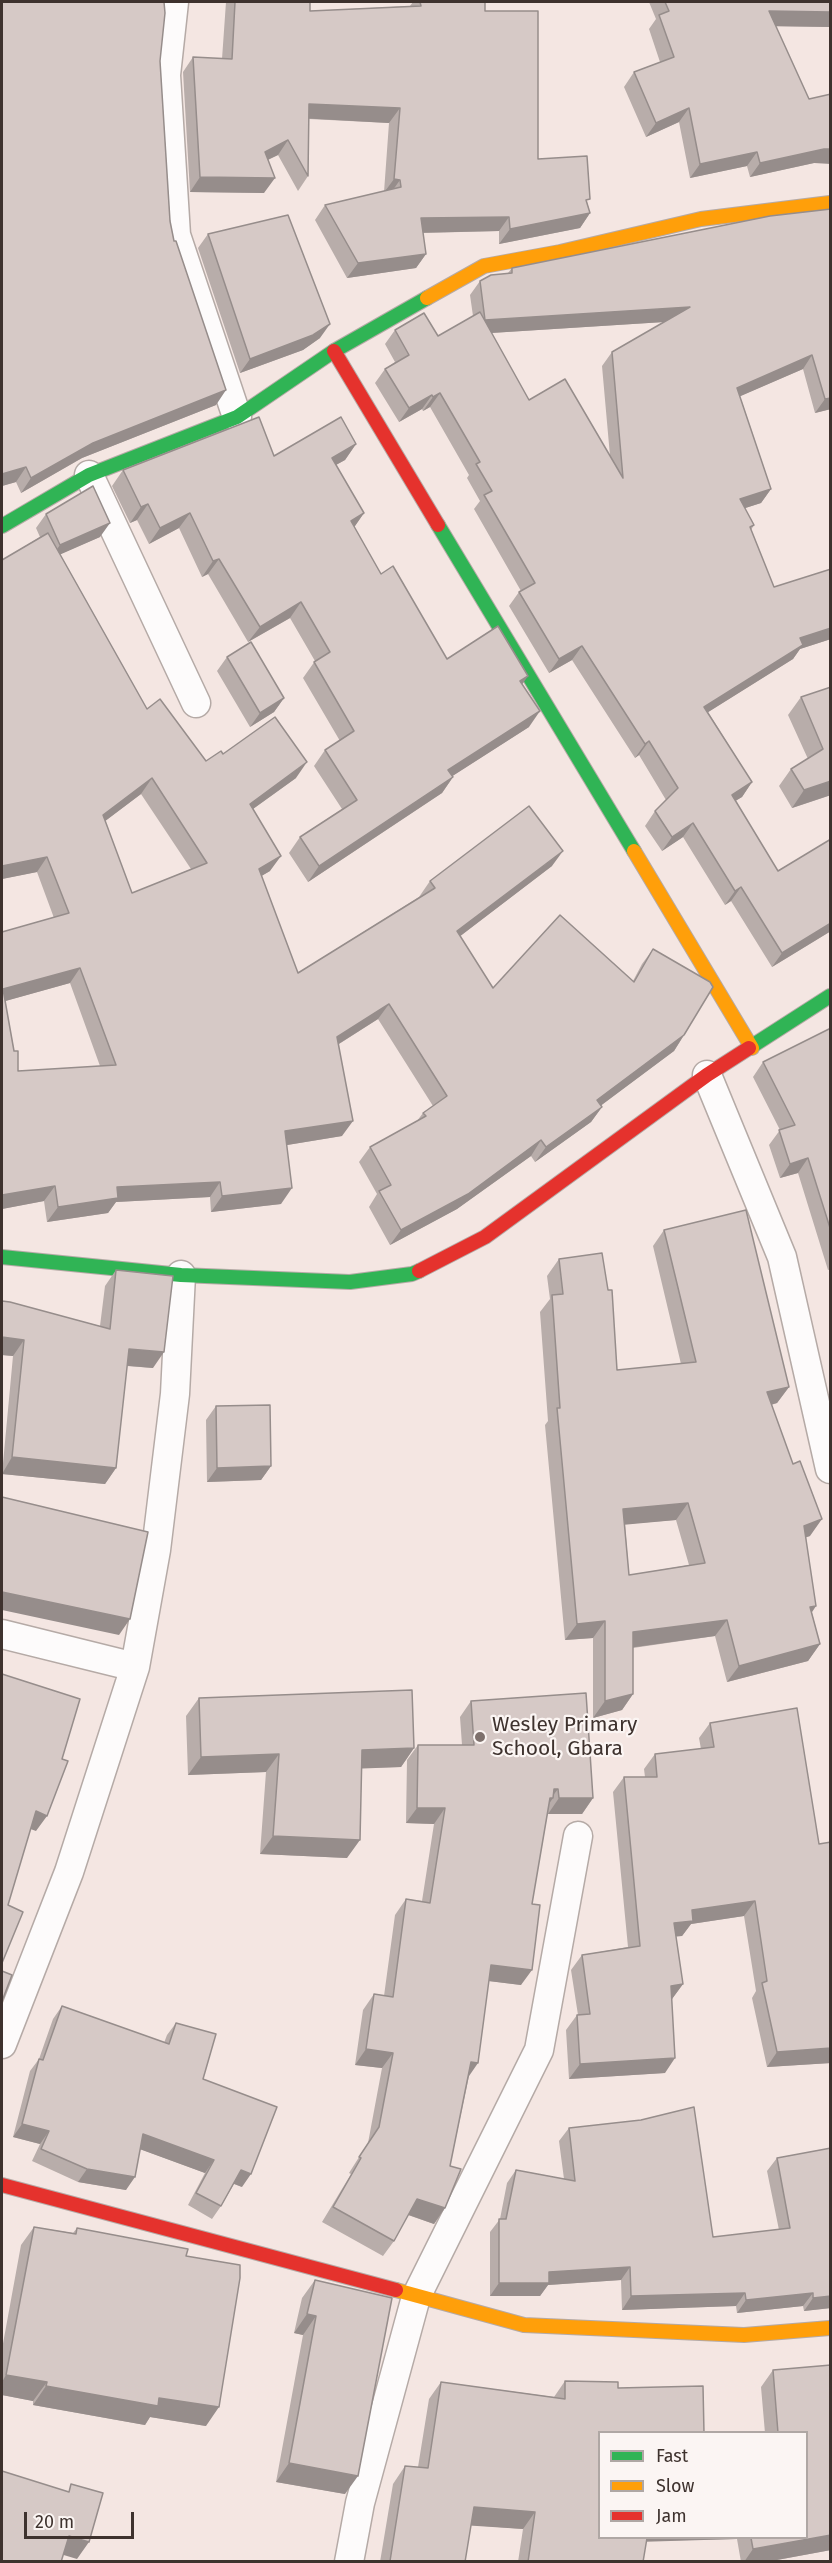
<!DOCTYPE html>
<html>
<head>
<meta charset="utf-8">
<style>
  body { margin:0 }
  #map { position:relative; width:832px; height:2563px; overflow:hidden; background:#f4e6e2; font-family:"Fira Sans",sans-serif }
  canvas { display:block }
  .frame { position:absolute; inset:0; border:3px solid #3e322e; pointer-events:none }
  .legend { position:absolute; left:598px; top:2431px; width:210px; height:108px; box-sizing:border-box; background:#fbf5f3; border:2px solid #afa7a4; margin:0; padding:8px 10px; list-style:none; font-size:18px; color:#3e322e }
  .legend li { display:flex; align-items:center; gap:12px; height:30px }
  .legend b { width:30px; border:2px solid #afa7a4 }
  .scale { position:absolute; left:24px; top:2512px; width:110px; height:27px; box-sizing:border-box; border:3px solid #3e322e; border-top:0; padding-left:8px; font-size:18px; line-height:21px; white-space:nowrap; color:#3e322e; -webkit-text-stroke:4px #fbf5f3; paint-order:stroke }
</style>
</head>
<body>
<div id="map">
<canvas width="832" height="2563"></canvas>
<div class="frame"></div>
<ul class="legend">
<li><b style="height:8px;background:#30b455"></b>Fast</li>
<li><b style="height:8px;background:#ff9f0a"></b>Slow</li>
<li><b style="height:8px;background:#e5322d"></b>Jam</li>
</ul>
<div class="scale">20 m</div>
</div>
<script>
const context = document.querySelector('canvas').getContext('2d');
context.lineJoin = 'round';
function trace(path, color, width, dash) { context.strokeStyle = color; context.lineWidth = width; context.lineCap = dash ? 'butt' : 'round'; context.setLineDash(dash || []); context.stroke(path); }
function fillPath(path, color) { context.fillStyle = color; context.fill(path, 'evenodd'); }
function drawText(font, color, halo, rows, align = 'center') {
  context.font = font + ' "Fira Sans",sans-serif'; context.lineWidth = 4.5; context.setLineDash([]); context.textBaseline = 'middle'; context.strokeStyle = halo; context.fillStyle = color; for (const [text, x, y, turn = 0] of rows) {
    context.save(); context.translate(x, y); context.rotate((+turn || 0) * Math.PI / 180); context.textAlign = isNaN(turn) ? turn : align; if (halo) context.strokeText(text, 0, 0); context.fillText(text, 0, 0); context.restore();
  }
}
const street = new Path2D(`
  M174 2 166 75 176 235 237 417
  M89 475 196 703
  M707 1075 782 1257 830 1469
  M2 1634 135 1667
  M2 2044 69 1872 135 1667 156 1550 175 1394 181 1275
  M349 2562 360 2503 416 2297 539 2050 578 1836`);
const fast = new Path2D(`
  M438 525 634 851
  M2 526 89 475 237 417 334 351 427 298
  M749 1048 830 996
  M2 1257 181 1275 350 1282 412 1274 419 1271`);
const slow = new Path2D(`
  M427 298 484 266 560 252 701 219 830 203
  M634 851 752 1048
  M396 2290 524 2325 744 2335 830 2328`);
const jam = new Path2D(`
  M334 351 438 525
  M419 1271 485 1237 707 1075 749 1048
  M2 2185 396 2290`);
trace(street, '#b5aaa6', 31);
trace(fast, '#b5aaa6', 16);
trace(slow, '#b5aaa6', 16);
trace(jam, '#b5aaa6', 16);
trace(street, '#fdfbfb', 28);
trace(fast, '#30b455', 14);
trace(slow, '#ff9f0a', 14);
trace(jam, '#e5322d', 14);
fillPath(new Path2D(`
  M2 2 160 61 170 221 174 241 216 405 82 458 21 493 16 482 2 486Z
  M226 2H310V11L410 6 413 2H485V11L538 159 587 202 590 213 580 228 499 244V231L423 233 426 254 416 268 347 278 315 220 325 205 384 192 389 123 309 119 308 176 298 191 278 155 268 160 264 193 190 192 183 72 193 57 222 59Z
  M649 2H831V27L775 26 814 163 750 177 747 166 690 178 679 122 646 137 624 87 634 72 660 62 649 29 656 19Z
  M831 209V409L815 413 803 369 740 396 771 489 761 503 745 508 754 525 751 530 774 587 831 569V639L800 649 793 659 708 712 752 782 742 797 735 801 778 871 831 839V931L772 967 731 901 725 905 683 837 662 851 645 826 655 811 666 800 639 755 635 758 572 660 549 673 509 606 519 592 521 591 474 509 480 501 467 478 469 475 430 407 423 411 422 409 399 422 375 383 385 369 395 362 385 344 395 330 438 336 473 316 470 295 480 281 508 273 512 268ZM664 322 612 352 602 366 610 456 529 400 491 333Z
  M208 234 320 338 303 350 240 373 198 248Z
  M356 444 345 460 336 465 364 513 354 527 381 574 447 659 522 684 529 727 452 776 453 777 442 793 308 882 289 853 300 837 342 809 314 766 325 750 340 741 303 678 315 661 290 618 248 642 208 574 202 577 179 528 149 544 137 520 130 523 112 486 123 470 274 456Z
  M46 514 100 537 60 554 147 709 206 761 223 754 296 778 253 809 270 871 261 876 298 973 419 897 430 881 552 866 460 936 493 988 633 981 642 964 653 949 684 1035 674 1051 601 1105 602 1107 591 1122 535 1162 531 1156 457 1209 390 1245 369 1207 377 1194 359 1162 370 1147 417 1121 423 1113 433 1106 378 1019 339 1044 342 1136 287 1145 281 1204 211 1212 210 1197 116 1202 108 1213 47 1222 44 1201 2 1209V932L54 918 37 872 2 879V560L40 537 36 528ZM141 794 191 869 132 893 105 821ZM70 983 100 1066 18 1071 5 1001Z
  M227 657 284 698 274 712 250 727 217 671Z
  M831 687V795L792 808 779 786 791 769 808 759 788 715 801 697Z
  M831 1028V1269L828 1270 798 1173 780 1178 769 1145 780 1130 753 1077 763 1062Z
  M664 1230 789 1387 777 1403 771 1405 810 1536 806 1537 812 1613 820 1644 808 1661 727 1682 715 1636 633 1648V1694L622 1710 593 1718V1638L565 1640 545 1425 548 1421 540 1312 550 1299 547 1276 559 1259 617 1370 681 1364 653 1246ZM676 1520 689 1565 629 1575 625 1524Z
  M116 1270 153 1368 127 1366 116 1468 105 1484 2 1474 13 1356 2 1355V1301L100 1326 105 1286Z
  M216 1406 271 1466 261 1480 207 1482 206 1420Z
  M199 1698 414 1748 401 1767 362 1768 347 1858 260 1854 266 1772 188 1775 186 1716Z
  M471 1701 593 1798 582 1814H548V1811L532 1904 521 1985 489 1981 450 2166 445 2208 434 2224 408 2215 394 2241 383 2256 322 2222 351 2174 349 2173 368 2143 382 2068 355 2065 363 2010 374 1994 384 1996 395 1915 406 1899 422 1901 434 1824 406 1823 407 1760 418 1745H462L460 1717Z
  M710 1723 831 2063 767 2067 752 1998 756 1991 744 1916 691 1924 682 1936H676L683 1984 672 1999 665 2073 569 2079 566 2030 577 2015H578L571 1970 582 1955 628 1947 613 1792 624 1777H645L644 1769 655 1754 701 1749 699 1738Z
  M62 2006 164 2043 167 2035 176 2023 203 2079 242 2187 234 2184 221 2206 212 2219 188 2205 205 2173 140 2149 126 2190 78 2182 32 2161 40 2144 13 2137 30 2071 39 2059 53 2019Z
  M569 2128 713 2237 779 2230 767 2171 777 2158 831 2148V2308L804 2311 803 2306 737 2313 736 2306 622 2310 621 2280 548 2285 540 2296H490V2232L500 2219 507 2183 516 2170 564 2179 559 2141Z
  M34 2227 73 2233 77 2228 186 2256 206 2426 150 2417 145 2425 33 2405V2401L2 2395V2349L21 2245Z
  M315 2280 345 2494 276 2482 303 2335 294 2333 302 2298Z
  M831 2365V2550L766 2562H741L737 2539 646 2541 643 2562H518L523 2529 471 2525 465 2562H380L393 2484 405 2466 418 2467 429 2399 441 2382 554 2397 565 2381 600 2538H807V2433H765L761 2387 773 2370Z`), '#b8adaa');
fillPath(new Path2D(`
  M769 11 831 12V27L759 26Z
  M309 104 400 108 389 123 299 118Z
  M689 108 679 122 646 137 656 123Z
  M288 140 278 155 254 166 265 152Z
  M824 149H831V164L814 163 750 177 760 163Z
  M757 152 747 166 690 178 700 164Z
  M200 177 275 178 264 193 190 192Z
  M394 179 400 180 390 194H383Z
  M590 213 580 228 499 244 510 229Z
  M509 217 499 231 411 233 421 218Z
  M426 254 416 268 347 278 358 263Z
  M690 307 680 321 475 334 485 320Z
  M330 324 320 338 303 350 240 373 250 359Z
  M812 355 803 369 727 402 737 388Z
  M226 390 216 405 82 458 21 493 31 478 93 443Z
  M440 393 430 407 423 411 433 397Z
  M432 395 422 409 399 422 409 408Z
  M831 398V409L815 413 825 399Z
  M356 444 345 460 321 473 332 458Z
  M26 467 16 482 2 486V474Z
  M771 489 761 503 730 513 740 499Z
  M148 504 137 520 130 523 141 507Z
  M190 513 179 528 149 544 160 528Z
  M364 513 353 529 351 521Z
  M110 523 100 537 50 559 60 545Z
  M219 559 208 574 202 577 213 561Z
  M301 602 290 618 248 642 260 627Z
  M831 628V639L800 649 793 659 694 721 704 707 800 638Z
  M582 646 572 660 549 673 559 659Z
  M528 676 517 692 520 681Z
  M284 698 274 712 250 727 260 713Z
  M540 711 529 727 437 786 448 770Z
  M649 741 639 755 635 758 645 744Z
  M307 762 296 778 239 819 250 804Z
  M453 777 442 793 308 882 319 866Z
  M152 778 141 794 92 831 103 815Z
  M831 781V795L792 808 804 790Z
  M752 782 742 797 722 809 732 795Z
  M693 823 683 837 662 851 672 837Z
  M563 851 552 866 446 947 457 931Z
  M281 856 270 871 248 884 259 869Z
  M47 857 37 872 2 879V866Z
  M741 887 731 901 725 905 735 891Z
  M831 923V931L772 967 782 953Z
  M80 968 70 983 2 1002 3 989Z
  M389 1004 378 1019 326 1052 337 1037Z
  M684 1035 674 1051 587 1116 597 1100Z
  M602 1107 591 1122 535 1162 546 1147Z
  M353 1121 342 1136 275 1147 285 1131Z
  M541 1140 531 1156 457 1209 390 1245 401 1230Z
  M808 1158 798 1173 780 1178 790 1164Z
  M220 1182 210 1197 116 1202 108 1213 47 1222 58 1207 117 1187Z
  M55 1186 44 1201 2 1209V1195Z
  M292 1188 281 1204 211 1212 222 1196Z
  M2 1337 24 1340 13 1356 2 1355Z
  M129 1349 164 1352 153 1368 118 1365Z
  M789 1387 777 1403 755 1409 767 1392Z
  M12 1457 116 1468 105 1484 2 1474Z
  M271 1466 261 1480 207 1482 217 1468Z
  M688 1503 676 1520 611 1526 623 1509Z
  M822 1519 810 1536 792 1542 804 1526Z
  M2 1592 130 1619 119 1635 2 1610Z
  M816 1606 805 1623 810 1607Z
  M727 1620 715 1636 621 1649 633 1632Z
  M605 1621 593 1638 565 1640 577 1624Z
  M820 1644 808 1661 727 1682 739 1666Z
  M633 1694 622 1710 593 1718 605 1701Z
  M414 1748 401 1767 350 1769 362 1750Z
  M279 1754 266 1772 188 1775 201 1757Z
  M554 1789H558L551 1798H553L542 1814Z
  M559 1798H593L582 1814H548Z
  M417 1808H445L434 1824 406 1823Z
  M36 1811 47 1816 36 1831 25 1827Z
  M273 1836 360 1840 347 1858 260 1854Z
  M755 1901 744 1916 691 1924 682 1936 663 1938 674 1923 692 1910Z
  M491 1965 532 1970 521 1985 480 1980Z
  M683 1984 672 1999 660 2001 671 1986Z
  M831 2048V2063L767 2067 777 2052Z
  M366 2049 393 2053 382 2068 355 2065Z
  M675 2058 665 2073 569 2079 580 2064Z
  M471 2062 478 2063 467 2079Z
  M22 2124 49 2131 40 2144 13 2137Z
  M143 2134 214 2160 205 2173 134 2147Z
  M87 2169 135 2177 126 2190 78 2182Z
  M241 2170 251 2174 242 2187 232 2183Z
  M417 2199 445 2208 434 2224 406 2214Z
  M630 2267 621 2280 548 2285 540 2296H490L499 2283 549 2272Z
  M745 2293 736 2306 622 2310 631 2296Z
  M813 2293 803 2306 737 2313 746 2300Z
  M831 2296V2308L804 2311 813 2298Z
  M307 2314 316 2316 303 2335 294 2333Z
  M6 2375 47 2382 33 2401 2 2395V2382Z
  M46 2386 159 2398 219 2407 206 2426 150 2417 145 2425 33 2405Z
  M289 2463 358 2476 345 2494 276 2482Z
  M474 2507 535 2512 523 2529 462 2525Z
  M831 2535V2550L766 2562H744L753 2549Z
  M69 2536 89 2542 77 2559 57 2553Z
  M640 2538H738L737 2539 637 2542Z`), '#968d8b');
const building = new Path2D(`
  M2 2H164L165 13 160 61 170 221 174 241H176L226 390 93 443 31 478 26 467 2 474Z
  M235 2H310V11L421 6 420 2H485V11H538V159L587 156 590 199 586 200 590 213 510 229 509 217 421 218 426 254 358 263 325 205 401 187 400 180 394 179 400 108 309 104 308 176 288 140 265 152 275 178 200 177 193 57 232 59Z
  M665 2H831V12L769 11 809 99 831 94V149H824L760 163 757 152 700 164 689 108 656 123 634 72 674 57 659 15 669 11Z
  M831 209V398L825 399 812 355 737 388 771 489 740 499 754 525 750 527 774 587 831 569V628L800 638 803 645 704 707 752 782 732 795 778 871 831 839V923L782 953 741 887 735 891 693 823 672 837 655 811 678 788 649 741 645 744 582 646 559 659 519 592 535 583 484 495 492 491 476 464 480 462 440 393 433 397 432 395 409 408 385 369 409 355 395 330 424 313 438 336 480 312 529 400 565 379 623 478 612 352 690 307 485 320 480 281 491 275 512 273V268L770 216Z
  M288 215 330 324 313 335 250 359 208 234Z
  M259 417 274 456 341 417 356 444 332 458 364 513 351 521 381 574 393 566 447 659 498 626 528 676 520 681 540 711 448 770 453 777 319 866 300 837 357 800 325 750 354 731 314 662 330 652 301 602 260 627 219 559 213 561 190 513 160 528 148 504 141 507 123 470Z
  M93 486 110 523 60 545 46 514Z
  M48 533 147 709 160 699 206 761 221 751 223 754 275 717 307 762 250 804 281 856 259 869 298 973 435 888 430 881 529 806 563 851 457 931 493 988 560 915 634 982 653 949 710 982 713 987 684 1035 597 1100 602 1107 546 1147 541 1140 468 1194 401 1230 379 1191 391 1185 370 1147 426 1116 423 1113 447 1096 389 1004 337 1037 353 1121 285 1131 292 1188 222 1196 220 1182 117 1187 118 1198 58 1207 55 1186 2 1195V932L69 913 47 857 2 866V560ZM152 778 207 863 132 893 103 815ZM80 968 116 1065 18 1071V1051H14L3 989Z
  M251 642 284 698 260 713 227 657Z
  M831 687V781L804 790 791 769 823 749 801 697Z
  M831 1028V1231L808 1158 790 1164 779 1130 795 1125 763 1062Z
  M746 1210 789 1387 767 1392 793 1464 800 1461 822 1519 804 1526 816 1606 810 1607 820 1644 739 1666 727 1620 633 1632V1694L605 1701V1621L577 1624 557 1408H560L552 1295 563 1294 559 1259 602 1253 608 1290H612L617 1370 696 1362 664 1230ZM688 1503 705 1563 629 1575 623 1509Z
  M116 1270 173 1276 164 1352 129 1349 116 1468 12 1457 24 1340 2 1337V1301L10 1302 110 1329Z
  M270 1405 271 1466 217 1468 216 1406Z
  M2 1497 148 1532 130 1619 2 1592Z
  M2 1674 80 1699 62 1759 68 1761 47 1816 36 1811 8 1905 23 1912 2 1963Z
  M412 1690 414 1748 362 1750 360 1840 273 1836 279 1754 201 1757 199 1698Z
  M586 1693 593 1798H559L558 1789H554L553 1798H550L532 1904 540 1905 532 1970 491 1965 478 2063 471 2062 450 2166 461 2169 445 2208 417 2199 394 2241 333 2207 361 2158 359 2157 379 2127 393 2053 366 2049 374 1994 393 1997 406 1899 430 1903 445 1808H417L418 1745H474L471 1701Z
  M797 1708 819 1844 831 1842V2048L777 2052 762 1983 767 1981 755 1901 692 1910 693 1921 674 1923 683 1984 671 1986 675 2058 580 2064 577 2015 590 2014 582 1955 640 1946 624 1777H657L655 1754 714 1747 710 1723Z
  M2 1971 12 1975 2 2001Z
  M62 2006 169 2044 176 2023 216 2034 203 2079 277 2107 251 2174 241 2170 221 2206 196 2193 214 2160 143 2134 135 2177 87 2169 41 2149 49 2131 22 2124 39 2059 43 2060Z
  M694 2107 713 2237 790 2228 777 2158 831 2148V2296L813 2298V2293L746 2300 745 2293 631 2296 630 2267 549 2272V2283H499V2219H506L516 2170 575 2181 569 2128 641 2120Z
  M34 2227 76 2234 77 2228 188 2249 186 2256 240 2265V2278L219 2407 159 2398 158 2406 46 2386 47 2382 6 2375Z
  M315 2280 392 2298 358 2476 289 2463 316 2316 307 2314Z
  M831 2365V2535L753 2549 751 2538H807V2433H778L773 2370Z
  M565 2381 618 2382V2388L703 2386 704 2433H600V2538H647L643 2562H528L535 2512 474 2507 465 2562H395L390 2561 405 2466 428 2468 441 2382 565 2399Z
  M2 2471 69 2492 71 2484 103 2493 89 2542 69 2536 61 2562H2Z`);
fillPath(building, '#d6c9c6');
trace(building, '#968d8b', 1.5);
for (const [x, y, r, color] of [
  [480,1737,6,"#7e716d"]
]) { const dot = new Path2D(); dot.arc(x, y, r, 0, 2 * Math.PI); context.fillStyle = color; context.fill(dot); trace(dot, '#fbf5f3', 2); }
drawText('21px', '#3e322e', '#fbf5f3', [
  ["Wesley Primary",492,1725],
  ["School, Gbara",492,1749]
], 'left');
</script>
</body>
</html>
